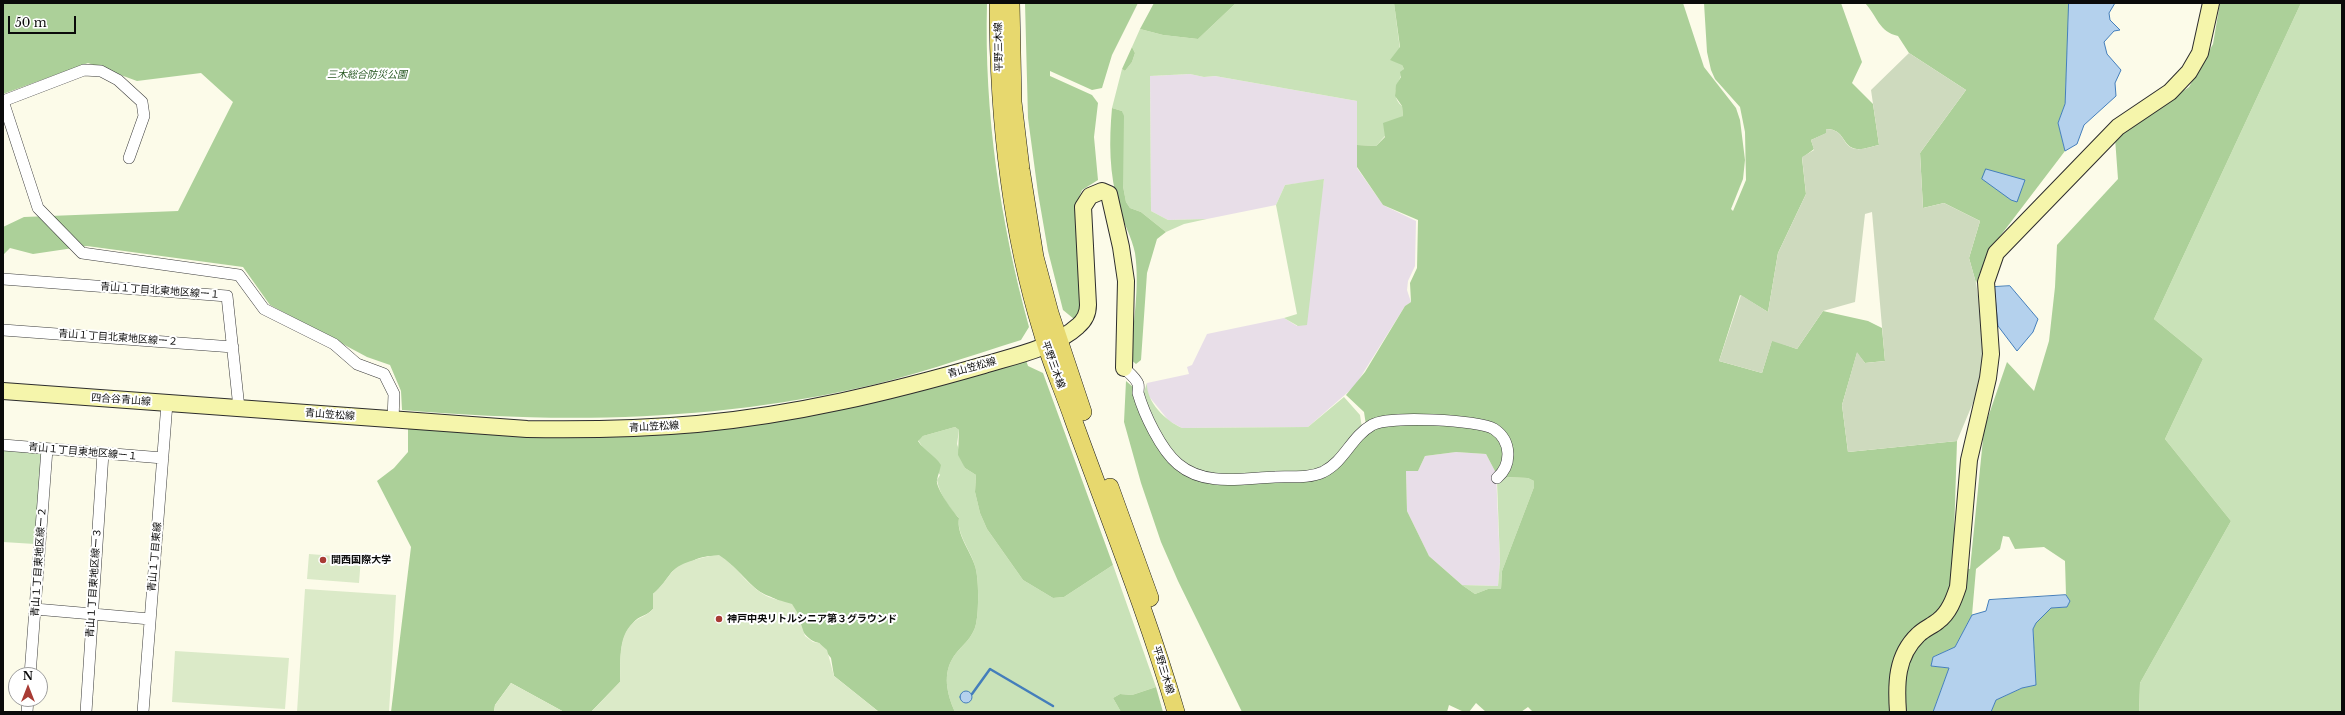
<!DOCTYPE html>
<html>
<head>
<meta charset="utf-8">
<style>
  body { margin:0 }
  #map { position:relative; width:2345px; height:715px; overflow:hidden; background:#fcfbe9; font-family:"Libre Baskerville",serif }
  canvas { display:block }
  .frame { position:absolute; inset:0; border:4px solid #0a0a0a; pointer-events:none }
  .north { position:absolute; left:8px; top:667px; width:40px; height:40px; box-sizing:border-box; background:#fff; border:1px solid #9d9d9d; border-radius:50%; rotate:0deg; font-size:11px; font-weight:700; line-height:16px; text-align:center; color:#0a0a0a }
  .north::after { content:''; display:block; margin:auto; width:14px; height:18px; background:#a83b34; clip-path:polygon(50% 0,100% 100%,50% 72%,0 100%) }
  .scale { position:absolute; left:8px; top:16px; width:68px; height:18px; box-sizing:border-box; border:2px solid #0a0a0a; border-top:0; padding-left:5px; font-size:12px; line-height:14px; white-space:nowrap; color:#0a0a0a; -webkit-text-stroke:3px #fff; paint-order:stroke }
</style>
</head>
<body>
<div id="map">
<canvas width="2345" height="715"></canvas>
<div class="frame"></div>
<div class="north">N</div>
<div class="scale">50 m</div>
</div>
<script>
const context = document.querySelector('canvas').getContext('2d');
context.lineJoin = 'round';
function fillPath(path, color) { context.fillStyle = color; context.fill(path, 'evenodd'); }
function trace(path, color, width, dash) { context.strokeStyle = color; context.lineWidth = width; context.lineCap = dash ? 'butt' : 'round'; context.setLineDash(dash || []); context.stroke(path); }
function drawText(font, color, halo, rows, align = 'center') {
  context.font = font + ' "Libre Baskerville","Noto Sans JP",serif'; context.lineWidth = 4; context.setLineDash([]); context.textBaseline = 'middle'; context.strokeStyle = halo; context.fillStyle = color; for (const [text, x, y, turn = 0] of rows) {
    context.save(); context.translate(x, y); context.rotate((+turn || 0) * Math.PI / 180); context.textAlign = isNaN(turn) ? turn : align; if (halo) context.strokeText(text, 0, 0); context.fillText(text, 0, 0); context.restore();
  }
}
fillPath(new Path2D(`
  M1190 74 1204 77 1215 76 1357 101V168L1383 205 1416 221 1415 266 1408 281 1407 290 1411 302 1405 306 1355 386 1308 427 1182 428 1169 421 1147 394V383L1189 374 1187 367 1192 365 1207 334 1284 318 1297 326 1324 180 1285 185 1276 205 1207 219 1168 220 1151 211 1150 76Z
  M1456 452 1486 454 1496 473 1500 562 1498 586 1462 585 1429 556 1407 511 1406 471H1418L1425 456Z`), '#e8dee8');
fillPath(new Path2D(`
  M1236 3H1394L1402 65 1404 69C1399 82 1389 95 1402 106L1403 116 1376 146 1357 145V101L1215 76 1204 77 1190 74 1150 76 1151 211 1168 220 1207 219 1184 224 1166 232 1141 212 1130 208 1126 202 1123 186V116L1122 111 1112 108 1122 69 1125 71 1132 62 1135 53 1132 47 1140 29 1163 35 1198 39Z
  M2301 3H2342V712H2139L2140 683 2231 521 2165 439 2203 359 2154 319Z
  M1324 179 1307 325 1298 326 1284 318 1297 314 1276 205 1285 185Z
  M1147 383C1146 402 1166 421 1182 428L1308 427 1344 397 1360 415 1362 428 1344 451 1318 471 1225 476 1195 470 1183 463 1164 441 1143 395Z
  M955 427 959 430 957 444 965 468 976 475 975 492 980 513 987 529 1023 580 1053 598 1064 597 1113 565 1156 687 1132 695 1120 694 1113 698 1121 712H955C947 694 942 674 954 656 962 645 973 638 976 624 979 611 979 578 975 566 971 551 956 533 959 518 949 508 939 493 937 480L940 475 918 440 923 436Z
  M3 450 42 453 35 544 3 542Z
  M1505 477 1528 478 1534 481V487L1502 571 1501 589H1488L1475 594 1462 585 1498 586 1500 562 1497 481Z`), '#c9e2b8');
fillPath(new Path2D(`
  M3 3H987C984 113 1000 221 1029 327L1021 340C966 357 911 377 854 389 702 422 556 423 402 410L401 391 390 365 367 357 270 305 243 267 87 246 33 254 10 248 3 255V227L24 217 178 211 233 102 201 73 137 81 88 63 3 94Z
  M1025 3H1138L1112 55 1102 88 1092 90 1050 71V76L1092 95 1098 103 1094 137 1098 180 1082 190 1075 207 1081 267 1080 312 1074 319 1063 310 1048 251 1038 193 1028 118Z
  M1154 3H1236L1198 39 1163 35 1140 29Z
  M1394 3H1683L1704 67 1736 108 1740 120 1745 160 1743 179 1731 209 1733 211 1746 180 1745 132 1740 107 1715 79 1711 70 1707 52 1704 3H1841L1862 62 1852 83 1873 104 1879 145C1873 146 1863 150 1857 149 1841 147 1846 129 1826 129L1827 133 1811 140 1814 149 1802 158 1806 194 1778 253 1768 312 1740 295 1719 361 1762 373 1772 340 1797 349 1823 311 1868 321 1882 328 1885 361 1865 363 1857 353 1842 405 1848 452 1957 441 1953 567 1970 569 1984 429 2007 362 2034 391 2049 341 2055 287 2057 245 2118 179 2115 138 2189 87 2213 44 2220 3H2301L2154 319 2203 359 2165 439 2231 521 2140 683 2139 712H1991L1996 700 2022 688 2036 685 2033 629 2036 623 2051 608 2067 607 2070 601 2066 595 2065 561 2044 547 2015 549 2009 537 2003 536 2000 549 1976 569 1972 615 1955 647 1933 657 1931 666 1949 668 1933 712H1533L1528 707 1521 712H1486L1476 703 1469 712H1464L1449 705 1447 712H1242L1178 581 1161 542 1141 483 1124 422 1126 381 1133 387C1141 410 1151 439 1167 458 1199 495 1266 481 1308 479 1353 471 1347 437 1378 425 1395 418 1469 423 1487 429 1493 431 1498 435 1501 440 1508 452 1505 463 1496 473L1486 454 1456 452 1425 456 1418 471H1406L1407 511 1429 556 1462 585 1475 594 1488 589H1501L1502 571 1534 487V481L1528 478 1505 477 1511 461V449L1505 435 1491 424 1411 415 1381 418 1366 425 1364 412 1346 395 1365 372 1405 306 1411 302 1410 283 1417 268 1418 220 1383 205 1357 167V145L1376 146 1385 137 1383 123 1403 116 1402 106 1395 96 1396 85 1401 77 1400 72 1404 69 1402 65 1390 60 1400 47Z
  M1865 3H2069L2065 104 2058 123 2065 151 1988 252 1976 283 1969 258 1980 221 1944 203 1923 208 1920 153 1966 90 1909 53 1898 36C1879 32 1877 16 1865 3Z
  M1132 47 1135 53 1132 62 1125 71 1122 69Z
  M1112 108 1122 111 1124 116 1123 186 1126 202 1130 208 1141 212 1166 232 1157 239 1147 273 1141 360 1136 364 1130 359C1133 326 1140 287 1135 253 1132 238 1123 222 1119 207 1109 174 1109 141 1112 108Z
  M1026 360 1028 366 1043 373 1113 565 1064 597 1053 598 1023 580 987 529 980 513 975 492 976 475 965 468 958 455 959 430 955 427 923 436 918 441C924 451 935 455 941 465 940 470 938 475 937 480 935 487 953 512 959 518 956 534 970 550 975 566 979 578 979 611 976 624 973 638 962 645 954 656 942 674 947 694 955 712H879L834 676 831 658 819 643C804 640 798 622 789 611 777 594 769 600 755 588 732 567 721 544 687 564 682 567 674 569 671 573 664 582 663 586 653 594V609C647 616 638 616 633 623 618 639 621 661 620 682L591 712H564L511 683 495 705 494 712H391L411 547 377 481 394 468 408 452V427L507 434 851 406 948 384Z
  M1156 687 1163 712H1121L1113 698 1120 694 1132 695Z`), '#acd099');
fillPath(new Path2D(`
  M1909 53 1966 90 1920 153 1923 208 1944 203 1980 221 1969 258 1976 283 1986 345 1980 386 1957 441 1848 452 1842 405 1857 352 1865 363 1885 361 1872 212 1865 214 1855 302 1823 311 1797 349 1772 341 1762 373 1719 361 1741 295 1768 312 1778 253 1806 194 1802 157 1814 150 1811 140 1826 133V129C1846 129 1841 147 1856 149 1863 150 1873 146 1879 145L1871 90Z`), '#cedabe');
fillPath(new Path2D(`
  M309 554 361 558 359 583 307 579Z
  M719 555C736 565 746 584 763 594 770 599 784 601 792 604L797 612 805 636 813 642 819 643 827 650 834 676 879 712H591L620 682C621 663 617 637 633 623 639 617 647 616 653 609V594C661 587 665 580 672 572 679 562 707 556 719 555Z
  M305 589 396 595 389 712H297Z
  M175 651 289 658 285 709 172 702Z
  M511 683 564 712H494L495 705Z`), '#dbeac8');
const water = new Path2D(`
  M2069 3H2115L2109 13 2110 20 2120 30 2114 31 2104 42 2107 54 2121 70 2115 83 2116 96 2084 125 2077 144 2065 151 2058 123 2065 104Z
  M1986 169 2025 180 2017 202 2011 200 1982 179Z
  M2010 286 2038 319 2033 332 2017 351 1998 326 1994 287Z
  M2066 595 2070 601 2067 607 2051 608 2036 623 2033 629 2036 685 2022 688 1996 700 1991 712H1933L1949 668 1931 666 1933 657 1955 647 1972 615 1986 611 1989 600Z
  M960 697a6 6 0 1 1 12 0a6 6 0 1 1-12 0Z`);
fillPath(water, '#b4d1ed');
trace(water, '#447ebb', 1);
trace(new Path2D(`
  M972 694 990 669 1053 706`), '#447ebb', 2.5);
const street = new Path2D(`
  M3 101 38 208 82 253 239 275 264 309 334 344 357 364 384 374 394 394 393 420
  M3 101 84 70 101 71 118 80 142 102 144 116 129 158
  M3 279 227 296 239 408
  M3 330 233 347
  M1124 368C1128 372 1136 378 1138 384 1139 386 1138 390 1138 393 1144 414 1161 450 1178 464 1205 487 1243 478 1275 477 1290 476 1308 479 1323 472 1345 461 1351 437 1372 425 1388 415 1480 420 1494 429 1512 441 1512 465 1497 478
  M3 445 163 458
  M35 609 150 619
  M30 675 47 449
  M27 712 28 699
  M86 712 103 453
  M143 712 167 403`);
const secondary = new Path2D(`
  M3 391 527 429C584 430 640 429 697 424 795 415 890 392 984 365 1014 356 1054 348 1078 326 1085 320 1088 314 1088 305L1083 207 1090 196 1102 191 1109 194 1121 247 1126 281 1124 368
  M1898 712C1896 684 1896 656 1918 635 1924 629 1932 626 1938 621 1949 613 1954 599 1958 587L1969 460 1988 378 1991 354 1986 282 1996 253 2118 127 2170 92 2189 72 2200 53 2211 3`);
const primary = new Path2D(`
  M998 3C998 114 1009 225 1042 332 1050 361 1063 390 1073 419 1108 516 1147 613 1176 712
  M1011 3 1013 102 1021 169 1035 257 1050 313 1083 412
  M1110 487 1150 598`);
trace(street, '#3d3d3d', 12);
trace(secondary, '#2c2c2c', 18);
trace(primary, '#1b1b1b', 18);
trace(street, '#fff', 11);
trace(secondary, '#f5f5ab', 16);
trace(primary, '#e7d86e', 17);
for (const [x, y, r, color] of [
  [323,560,4,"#a83b34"],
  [719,619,4,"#a83b34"]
]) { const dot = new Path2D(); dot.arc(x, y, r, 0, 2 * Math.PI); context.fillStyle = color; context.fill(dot); trace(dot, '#fff', 1.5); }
drawText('10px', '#0a0a0a', '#fff', [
  ["平野三木線",999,47,-91],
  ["青山１丁目北東地区線ー１",160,291,4],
  ["青山１丁目北東地区線ー２",118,338,4],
  ["平野三木線",1053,365,70],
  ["青山笠松線",972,368,-16],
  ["四合谷青山線",121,400,4],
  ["青山笠松線",330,415,4],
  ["青山笠松線",654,427,-3],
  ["青山１丁目東地区線ー１",83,452,5],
  ["青山１丁目東線",155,557,-85],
  ["青山１丁目東地区線ー２",39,562,-86],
  ["青山１丁目東地区線ー３",94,583,-86],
  ["平野三木線",1163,670,73]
]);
drawText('italic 10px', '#285823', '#fff', [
  ["三木総合防災公園",367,75]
]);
drawText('bold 10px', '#0a0a0a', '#fff', [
  ["関西国際大学",331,560],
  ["神戸中央リトルシニア第３グラウンド",727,619]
], 'left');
</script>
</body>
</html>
